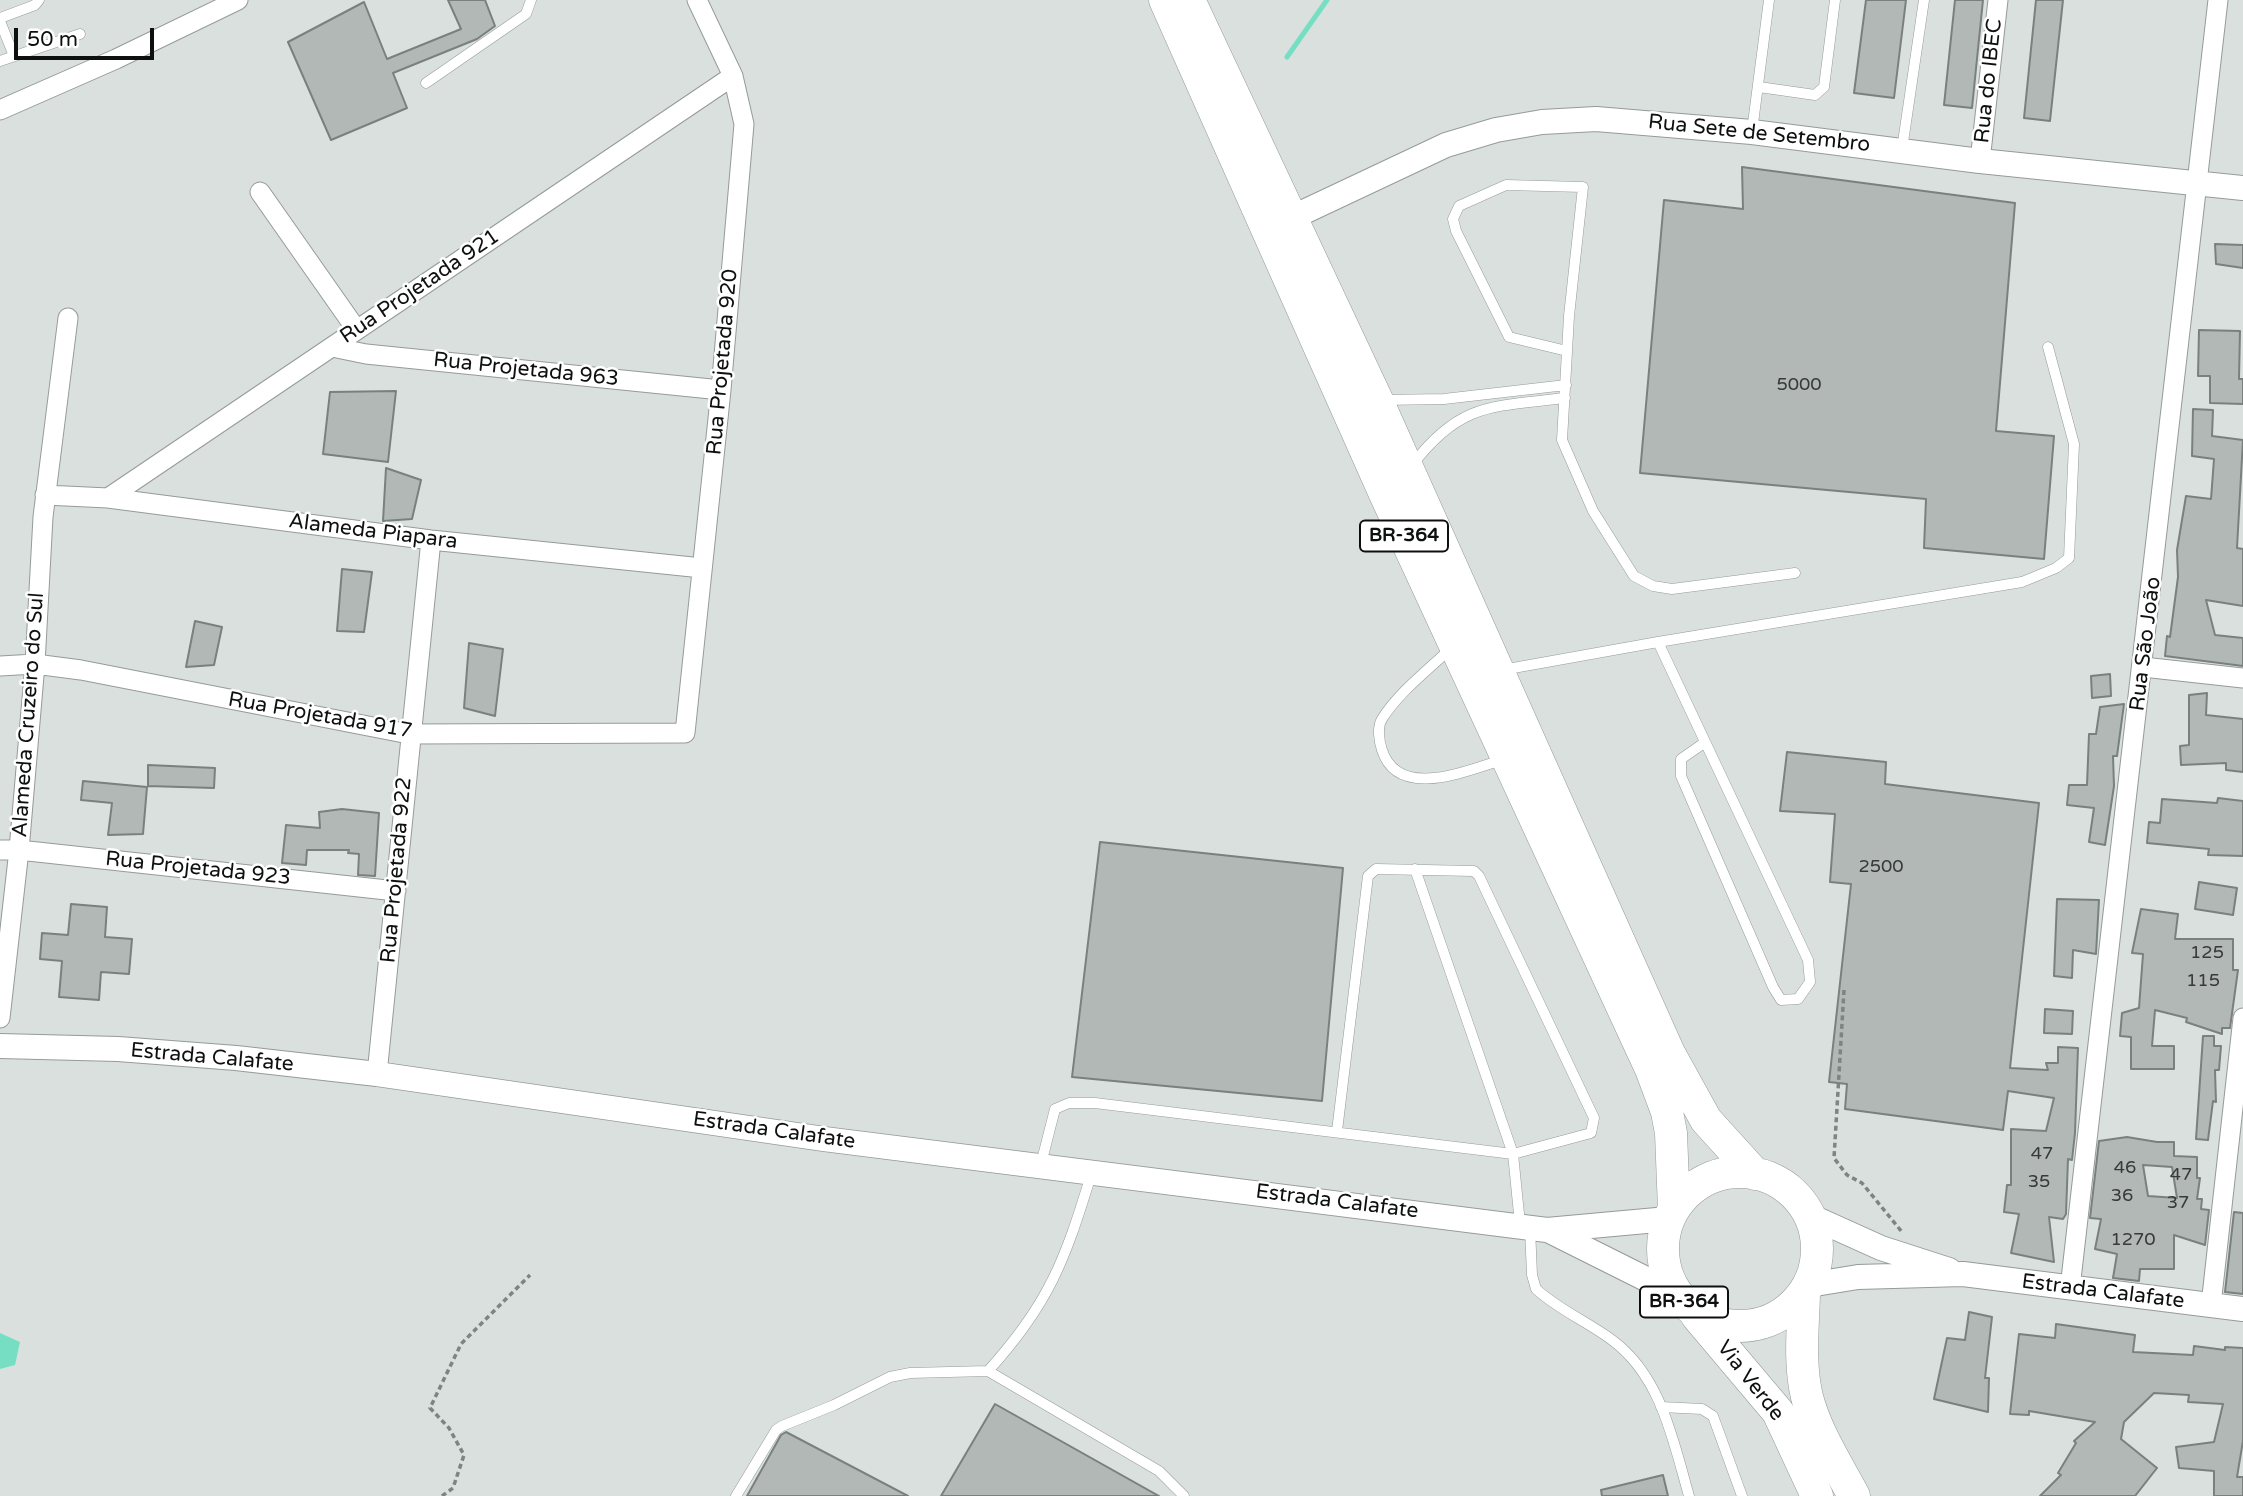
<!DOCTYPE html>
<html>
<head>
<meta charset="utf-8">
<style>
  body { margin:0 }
  #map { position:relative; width:2243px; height:1496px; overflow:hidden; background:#d9e0de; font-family:"Varela Round",sans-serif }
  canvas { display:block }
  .scale { position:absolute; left:14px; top:28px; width:140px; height:32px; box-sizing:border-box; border:4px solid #0e100f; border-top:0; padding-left:9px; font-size:21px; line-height:24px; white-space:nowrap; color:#0e100f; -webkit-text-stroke:5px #fff; paint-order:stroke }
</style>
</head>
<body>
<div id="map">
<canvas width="2243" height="1496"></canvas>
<div class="scale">50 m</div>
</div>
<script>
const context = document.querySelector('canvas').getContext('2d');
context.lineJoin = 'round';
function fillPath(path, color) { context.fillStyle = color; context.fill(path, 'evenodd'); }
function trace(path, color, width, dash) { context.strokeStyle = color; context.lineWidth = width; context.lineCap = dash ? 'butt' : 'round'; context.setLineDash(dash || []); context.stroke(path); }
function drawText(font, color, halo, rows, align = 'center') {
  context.font = font + ' "Varela Round",sans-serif'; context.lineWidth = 5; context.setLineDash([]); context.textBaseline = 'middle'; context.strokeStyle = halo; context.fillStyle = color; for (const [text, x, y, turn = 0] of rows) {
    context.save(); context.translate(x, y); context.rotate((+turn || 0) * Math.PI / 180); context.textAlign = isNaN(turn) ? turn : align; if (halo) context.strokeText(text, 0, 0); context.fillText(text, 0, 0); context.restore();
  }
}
fillPath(new Path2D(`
  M0 1333 20 1342 15 1365 0 1369Z`), '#75dec3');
trace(new Path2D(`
  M1287 57 1327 0`), '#75dec3', 5);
const building = new Path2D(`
  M448 0H485L495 26 477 39 393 73 407 108 331 140 288 42 364 2 387 59 461 29Z
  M1866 0H1906L1894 98 1854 93Z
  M1955 0H1983L1972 108 1944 105Z
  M2036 0H2063L2050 121 2024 118Z
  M1742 167 2015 203 1996 431 2054 436 2044 559 1924 548 1926 499 1640 473 1664 200 1743 209Z
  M2215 244 2243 245V268L2216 264Z
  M2199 330 2240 331 2239 379H2243V404L2210 403V376H2198Z
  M396 391 388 462 323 454 330 392Z
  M2193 409 2213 410 2212 436 2243 440 2237 548 2243 549V606L2206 600 2215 635 2243 638V666L2165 656 2167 636 2170 637 2178 577 2177 550 2186 496 2211 499 2214 459 2192 456Z
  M386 468 421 480 412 519 383 521Z
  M342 569 372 572 364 632 337 631Z
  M195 621 222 627 214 665 186 667Z
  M469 643 503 649 495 716 464 708Z
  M2110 674 2111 696 2092 698 2091 676Z
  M2207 693 2206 715 2243 719V772L2226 770V763L2181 765 2180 746 2189 745V695Z
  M2124 704 2117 756H2113L2114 786 2105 845 2089 842 2094 808 2067 805 2069 785H2087L2089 734H2096L2100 707Z
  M1787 752 1886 762 1885 784 2039 803 2010 1068 2048 1070 2046 1063H2058V1047L2078 1048 2075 1133 2072 1160 2068 1159 2066 1214 2063 1219 2049 1217 2054 1262 2011 1253 2019 1214 2004 1212 2007 1185H2011V1129L2046 1131 2054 1098 2008 1091 2003 1130 1845 1109 1847 1084 1829 1082 1851 884 1830 882 1835 814 1780 811Z
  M148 765 215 768 214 788 148 786Z
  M83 781 147 787 143 834 108 835 112 803 81 800Z
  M2218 798 2243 801V856L2208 855 2209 849 2147 843 2149 822 2160 823 2162 799 2217 803Z
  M342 809 379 813 375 876 358 875 359 854 348 853 349 850H307L306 865 282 863 286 825 320 828 319 812Z
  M1100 842 1343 868 1322 1101 1072 1077Z
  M2199 882 2237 888 2233 915 2195 909Z
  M2057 899 2099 900 2096 954 2073 950 2072 978 2054 976Z
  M71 904 107 907 105 937 132 939 129 974 101 972 99 1000 59 997 62 961 40 959 42 933 68 935Z
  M2141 909 2178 914 2175 939H2233V970H2238L2230 1028H2222V1034L2186 1022 2187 1018 2155 1010 2152 1046H2174V1069H2131V1037L2120 1036 2122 1013 2139 1008 2143 954 2132 953Z
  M2045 1009 2073 1011 2072 1034 2044 1033Z
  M2203 1036H2214V1046H2221L2219 1070H2215L2216 1102 2213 1101 2208 1140 2196 1139Z
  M2127 1137 2157 1142H2174V1156L2197 1157V1178H2200L2197 1199H2202L2201 1209 2209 1210 2205 1245 2174 1235V1269H2140L2139 1281 2113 1278 2117 1254 2095 1249 2101 1219 2090 1218 2099 1141ZM2143 1165 2172 1167 2177 1198 2148 1196Z
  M2234 1212 2243 1213V1294L2225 1292Z
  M1969 1312 1992 1317 1985 1378H1989L1988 1412 1934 1399 1947 1338 1965 1340Z
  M2056 1324 2135 1335 2133 1352 2193 1355 2194 1346 2225 1350V1347L2243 1348V1441L2237 1477H2243V1496H2214V1471L2179 1468 2176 1447 2214 1442 2223 1404 2188 1402 2189 1395 2154 1393 2124 1422 2121 1439 2157 1468 2135 1496H2040L2061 1475 2058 1473 2076 1443 2074 1441 2095 1422 2029 1411V1415L2010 1414 2019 1334 2055 1338Z
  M995 1404 1159 1496H941Z
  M786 1432 908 1496H747L781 1435Z
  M1663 1475 1668 1496H1602L1601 1490Z`);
fillPath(building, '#b1b8b5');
trace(building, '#7a807e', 2);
const service = new Path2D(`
  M0 18 35 5 39 0
  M0 21 14 56
  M0 61 80 34
  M426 83 526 14 531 0
  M1759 87 1815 95 1824 87 1835 0
  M1752 131 1769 0
  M1902 149 1924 0
  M1567 351 1509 337 1456 231 1453 219 1459 206 1506 185 1583 187 1569 316 1562 440 1593 511 1634 576 1653 586 1672 589 1795 573
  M1381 400 1444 399 1566 385
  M1413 464C1461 402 1492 407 1565 398
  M1658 642 2022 582 2056 568 2069 558 2074 444 2048 347
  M1450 649C1428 670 1398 693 1382 719 1377 727 1379 741 1382 750 1398 801 1468 770 1502 760
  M1502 670 1658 642 1808 960 1810 982 1798 999 1781 1000 1773 987 1681 776V759L1704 743
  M1337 1131 1368 876 1376 869 1474 871 1479 876 1594 1118 1591 1133 1513 1154 1415 869
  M1041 1164 1055 1109 1069 1103H1095L1513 1154 1520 1224
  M1530 1228 1532 1275 1536 1289C1559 1310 1588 1322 1612 1340 1661 1376 1673 1440 1689 1496
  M988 1371 1159 1471 1184 1496
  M1661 1407 1702 1409 1713 1416 1742 1496
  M736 1496 776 1430 782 1426 834 1405 890 1377 910 1373 988 1371C1049 1304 1065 1260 1091 1175`);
const minor = new Path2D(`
  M0 110 116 59 238 0
  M1980 161 1998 0
  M260 192 356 329
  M332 347 366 354 721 390
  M45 495 108 498 431 540 702 568
  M108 498 733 76
  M0 666 35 664 81 670 409 734 685 733 721 390 744 124 733 76 697 0
  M2143 667 2243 678
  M0 850H19L396 891
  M0 1018 19 850 35 664 43 517 68 318
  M377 1074 431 540
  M2070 1288 2218 0
  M2211 1305 2243 1018`);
const tertiary = new Path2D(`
  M1291 218 1446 145 1496 130 1542 122 1596 119 1752 132 1980 161 2243 188
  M0 1046 118 1049 236 1058 377 1074 824 1139 1547 1230 1668 1219
  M1810 1216 1881 1248 1949 1270
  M1548 1230 1676 1294
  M1809 1285 1858 1277 1963 1274 2243 1309`);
const primary = new Path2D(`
  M1165 0 1385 494 1651 1069 1667 1112 1671 1133 1674 1209
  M1189 0 1377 400 1669 1053 1706 1120 1755 1174
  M1663 1249a77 77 0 1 1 154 0a77 77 0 1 1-154 0Z
  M1804 1294C1803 1328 1799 1364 1807 1397 1816 1432 1837 1464 1854 1496
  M1697 1316 1778 1412 1817 1496`);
trace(service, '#959b99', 11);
trace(minor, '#959b99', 21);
trace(tertiary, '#959b99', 26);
trace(primary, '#959b99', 33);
trace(new Path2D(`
  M1844 990 1834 1158 1847 1175 1862 1183 1902 1232
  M442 1496 453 1488 464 1455 449 1428 430 1408 461 1344 530 1275`), '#7f8482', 3.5, [5, 3.5]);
trace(service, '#fff', 10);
trace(minor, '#fff', 19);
trace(tertiary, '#fff', 24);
trace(primary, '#fff', 32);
drawText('18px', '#373a38', null, [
  ["5000",1799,385],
  ["2500",1881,867],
  ["125",2207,953],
  ["115",2203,981],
  ["47",2042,1154],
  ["46",2125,1168],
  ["47",2181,1175],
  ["35",2039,1182],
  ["36",2122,1196],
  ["37",2178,1203],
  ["1270",2133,1240]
]);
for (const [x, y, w] of [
  [1404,536,88],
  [1684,1302,88]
]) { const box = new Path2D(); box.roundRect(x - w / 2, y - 15.5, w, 31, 5); context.fillStyle = '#fff'; context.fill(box); trace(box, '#0e100f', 2); }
drawText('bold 19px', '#0e100f', null, [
  ["BR-364",1404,536],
  ["BR-364",1684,1302]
]);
drawText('21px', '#0e100f', '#fff', [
  ["Rua do IBEC",1989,81,-84],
  ["Rua Sete de Setembro",1759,134,6],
  ["Rua Projetada 921",420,287,-34],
  ["Rua Projetada 920",723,362,-85],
  ["Rua Projetada 963",526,370,6],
  ["Alameda Piapara",373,532,7],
  ["Rua São João",2146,644,-83],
  ["Alameda Cruzeiro do Sul",29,715,-86],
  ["Rua Projetada 917",320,716,10],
  ["Rua Projetada 923",198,869,6],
  ["Rua Projetada 922",397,870,-85],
  ["Estrada Calafate",212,1058,5],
  ["Estrada Calafate",774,1131,8],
  ["Estrada Calafate",1337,1202,7],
  ["Estrada Calafate",2103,1292,7],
  ["Via Verde",1750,1381,52]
]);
</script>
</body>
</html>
